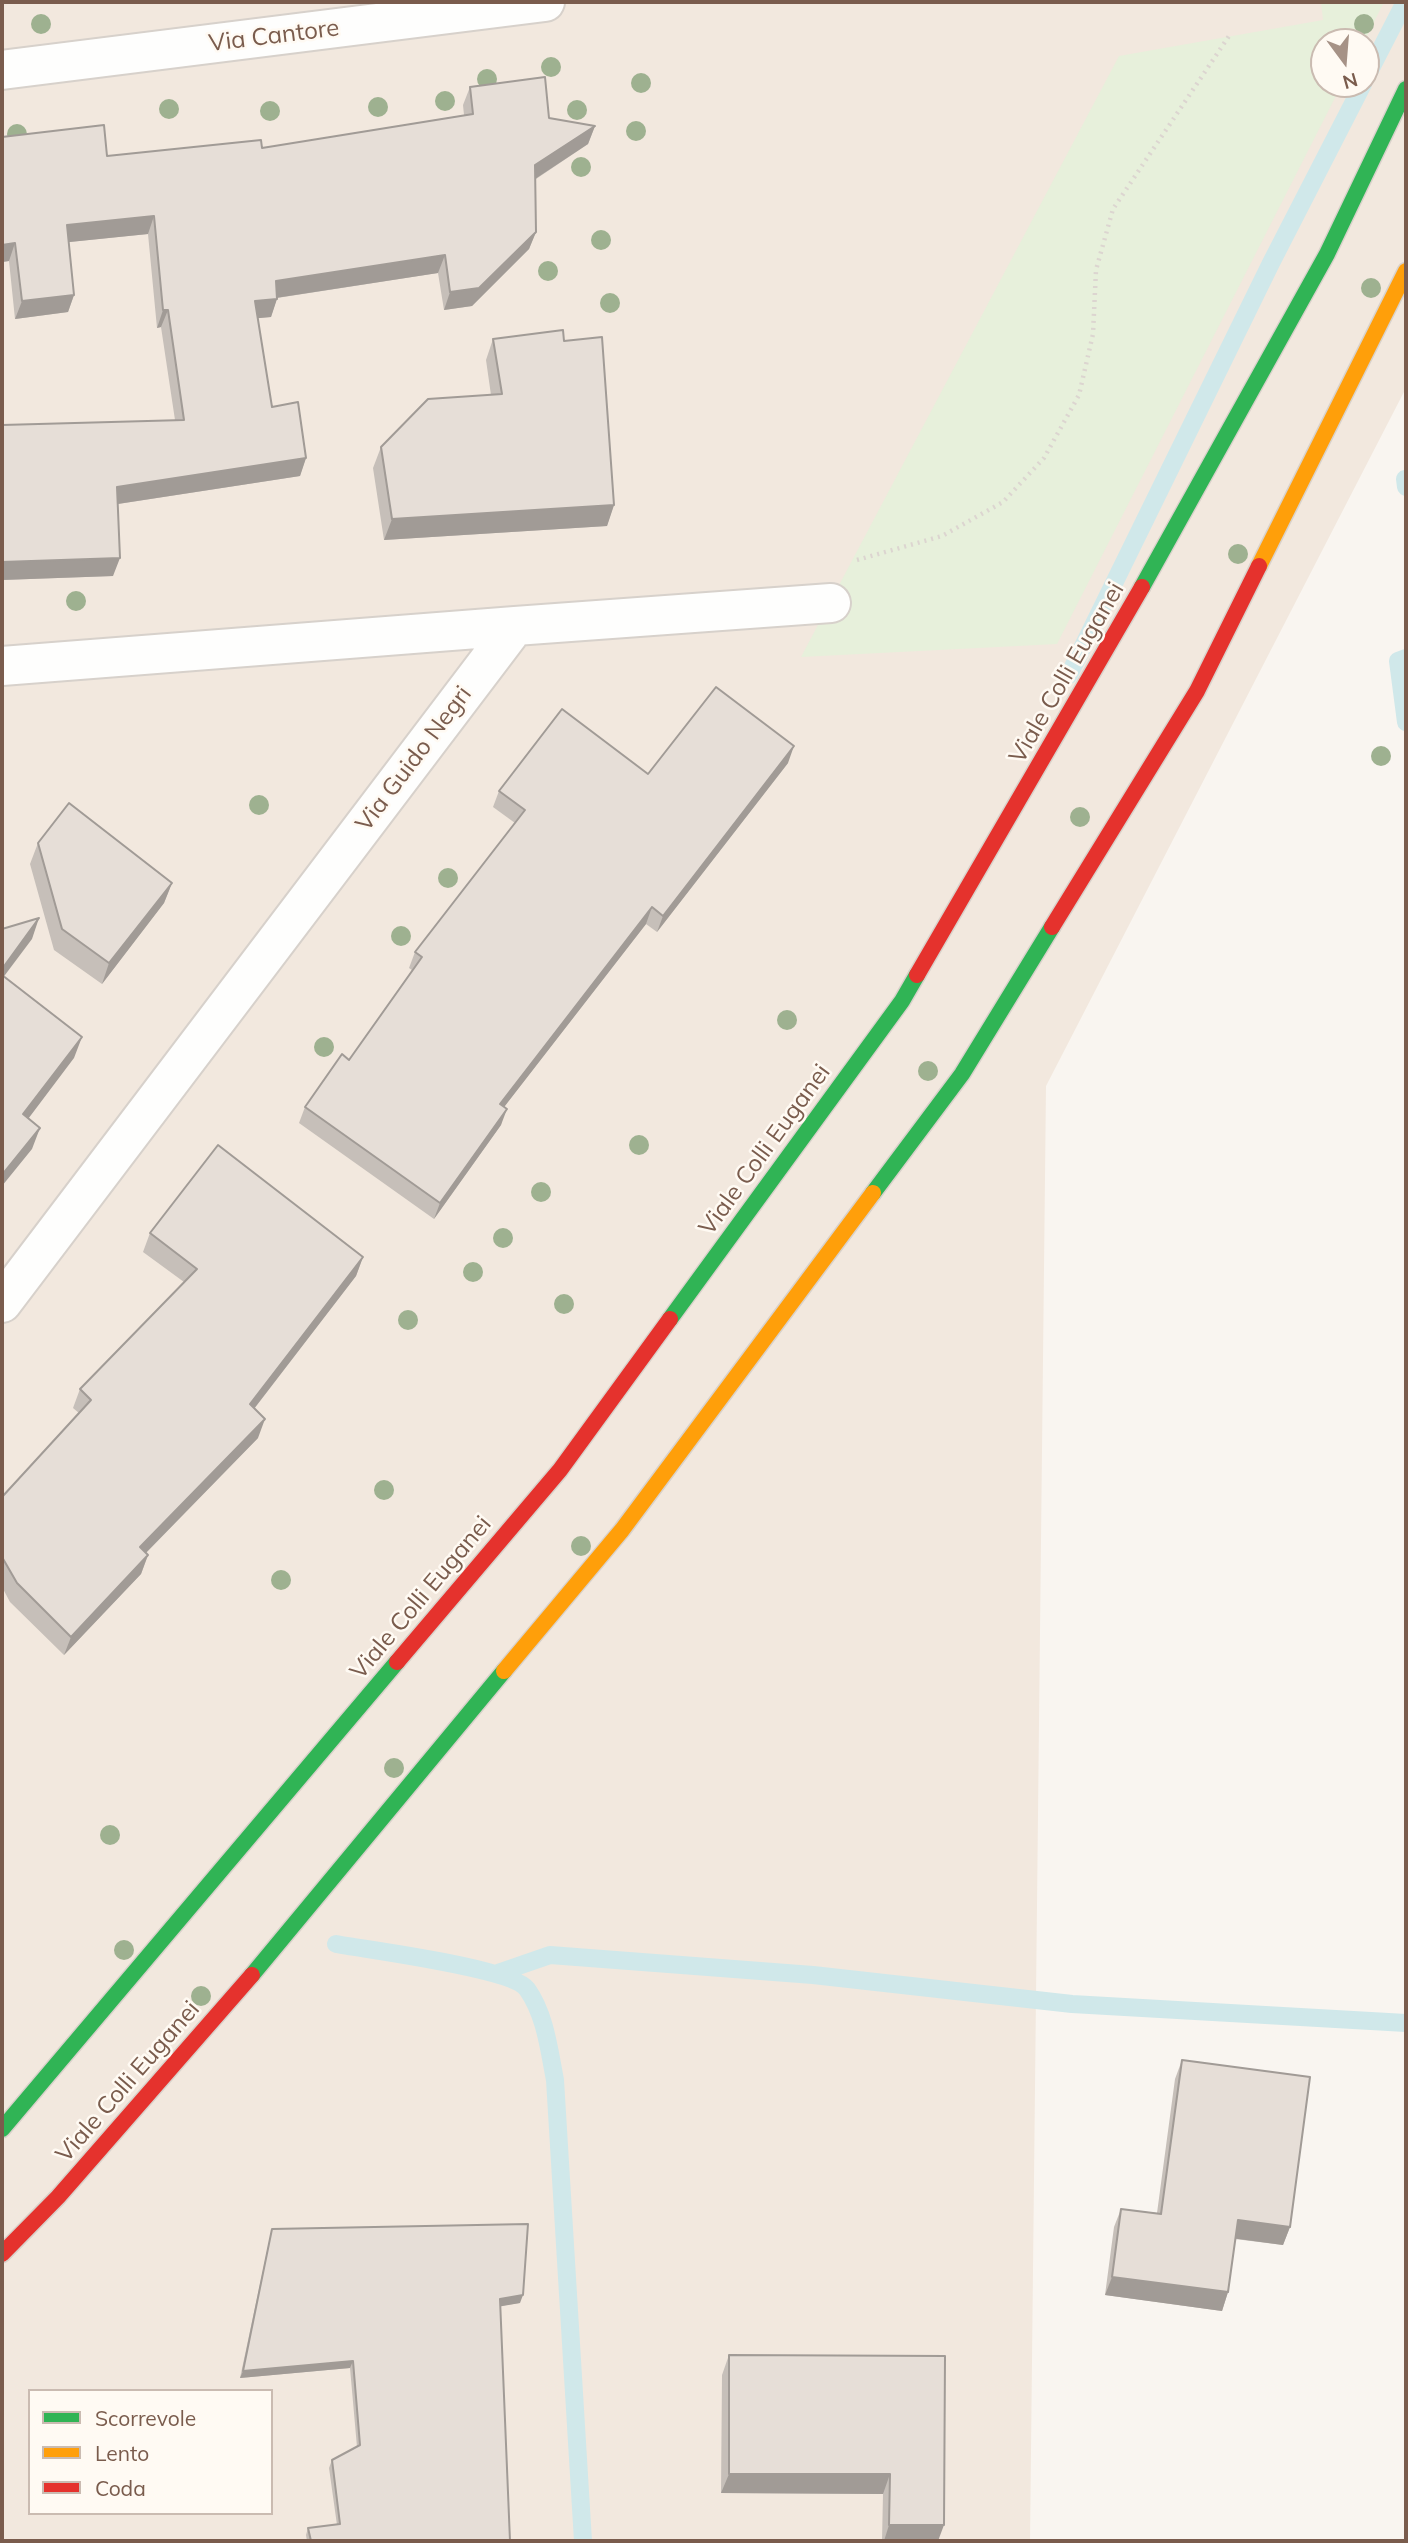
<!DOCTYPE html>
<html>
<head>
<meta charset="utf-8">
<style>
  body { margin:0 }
  #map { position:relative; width:1408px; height:2543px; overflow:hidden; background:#f9f5f0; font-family:Mulish,sans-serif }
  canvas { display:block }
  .frame { position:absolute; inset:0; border:4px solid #7a5c4d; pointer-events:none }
  .legend { position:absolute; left:28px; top:2389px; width:245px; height:126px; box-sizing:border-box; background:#fffaf3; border:2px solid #cabbb1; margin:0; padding:9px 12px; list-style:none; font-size:21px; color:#7a5c4d }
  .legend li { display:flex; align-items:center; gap:14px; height:35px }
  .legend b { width:35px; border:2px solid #cabbb1 }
  .north { position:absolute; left:1310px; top:28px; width:70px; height:70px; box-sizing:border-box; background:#fffaf3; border:2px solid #cabbb1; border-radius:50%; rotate:164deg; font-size:19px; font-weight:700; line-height:28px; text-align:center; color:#7a5c4d }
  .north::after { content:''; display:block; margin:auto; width:24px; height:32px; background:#a69286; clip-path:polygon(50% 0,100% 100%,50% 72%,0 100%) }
</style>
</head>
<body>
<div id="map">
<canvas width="1408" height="2543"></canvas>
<div class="frame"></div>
<ul class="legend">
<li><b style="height:9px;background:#30b455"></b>Scorrevole</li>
<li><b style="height:9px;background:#ff9f0a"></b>Lento</li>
<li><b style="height:9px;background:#e5322d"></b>Coda</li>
</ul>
<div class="north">N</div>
</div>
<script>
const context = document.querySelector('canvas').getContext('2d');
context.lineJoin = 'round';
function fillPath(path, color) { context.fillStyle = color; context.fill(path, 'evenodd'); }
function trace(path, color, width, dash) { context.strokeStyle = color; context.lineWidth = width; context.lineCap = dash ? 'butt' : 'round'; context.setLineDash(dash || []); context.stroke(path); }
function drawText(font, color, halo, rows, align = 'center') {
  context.font = font + ' Mulish,sans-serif'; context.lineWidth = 5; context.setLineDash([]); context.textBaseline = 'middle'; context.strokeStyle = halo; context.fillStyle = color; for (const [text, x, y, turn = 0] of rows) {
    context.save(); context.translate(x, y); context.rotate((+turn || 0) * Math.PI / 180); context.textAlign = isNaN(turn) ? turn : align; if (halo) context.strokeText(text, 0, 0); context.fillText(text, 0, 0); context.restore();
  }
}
fillPath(new Path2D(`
  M2 2H1406V388L1046 1086 1030 2541H2ZM1324 42H1366V84H1324ZM30 2391H271V2513H30Z`), '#f2e8de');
fillPath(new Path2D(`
  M1321 2H1384L1364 42H1324V84H1342L1057 644 801 657 1119 56 1323 20Z`), '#e7f0db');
trace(new Path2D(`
  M1366 78 1405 2
  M1405 479 1406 487
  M1406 658 1398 661 1406 722
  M1069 675 1271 263 1363 84
  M336 1944C368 1950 512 1968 527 1989 545 2014 549 2049 555 2080L583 2541
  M498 1973 550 1955 813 1975 1072 2004 1406 2023`), '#d0e8ea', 18);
const street = new Path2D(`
  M2 70 545 2
  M515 626 831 603
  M2 666 515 626 2 1303`);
const fast = new Path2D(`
  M1142 587 1327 254 1406 89
  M873 1193 962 1074 1052 927
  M670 1319 902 1001 917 975
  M252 1975 504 1671
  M2 2129 397 1662`);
const slow = new Path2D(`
  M1259 566 1406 271
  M504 1671 622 1530 873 1193`);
const jam = new Path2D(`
  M1052 927 1197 691 1259 566
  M917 975 1142 587
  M397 1662 560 1470 670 1319
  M2 2254 58 2197 252 1975`);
trace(street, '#d7d1cb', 42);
trace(fast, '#d9d2cb', 19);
trace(slow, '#d9d2cb', 19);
trace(jam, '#d9d2cb', 19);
trace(new Path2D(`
  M857 560 942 536 1003 502 1044 458 1079 395 1093 334 1096 270 1113 209 1231 33`), '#dcd5d0', 4.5, [2, 5]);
trace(street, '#fefefd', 38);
trace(fast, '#30b455', 16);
trace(slow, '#ff9f0a', 16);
trace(jam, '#e5322d', 16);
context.fillStyle = '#9eb190';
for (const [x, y] of [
  [41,24],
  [1364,24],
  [551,67],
  [487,79],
  [641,83],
  [445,101],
  [378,107],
  [169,109],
  [577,110],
  [270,111],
  [636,131],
  [17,134],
  [581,167],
  [601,240],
  [548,271],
  [1371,288],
  [610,303],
  [1238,554],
  [76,601],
  [1381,756],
  [259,805],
  [1080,817],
  [448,878],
  [401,936],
  [787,1020],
  [324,1047],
  [928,1071],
  [639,1145],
  [541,1192],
  [503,1238],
  [473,1272],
  [564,1304],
  [408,1320],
  [384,1490],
  [581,1546],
  [281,1580],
  [394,1768],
  [110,1835],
  [124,1950],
  [201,1996]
]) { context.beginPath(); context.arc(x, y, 10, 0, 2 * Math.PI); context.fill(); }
fillPath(new Path2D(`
  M470 87 549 118 595 126 588 144 536 179V232L529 249 472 306 444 310 438 273 277 298 271 317 258 318 272 407 306 458 300 476 118 504 113 576 2 580 175 420 161 327 157 328 148 234 69 242 74 295 68 312 15 319 9 261 2 262V137L107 156 262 148 464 115 463 105Z
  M493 339 564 341 614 505 607 526 384 540 373 468 381 447 491 395 486 360Z
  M788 763 657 932 646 924 504 1107 501 1125 434 1219 299 1123 305 1107 349 1060 412 970 409 968 415 952 515 823 493 807 499 791 648 774Z
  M38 843 172 883 164 903 102 984 54 950 30 864Z
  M150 1233 363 1257 356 1276 254 1409 258 1438 146 1553 148 1555 141 1574 64 1655 10 1602 2 1587V1497L79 1413 73 1408 80 1389 184 1282 143 1252Z
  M1182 2060 1290 2227 1283 2245 1235 2239 1228 2292 1222 2311 1105 2295 1114 2227 1121 2209 1157 2213 1175 2079Z
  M272 2229 520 2303 500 2306 510 2541H307L306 2535 308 2528 337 2525 329 2468 332 2460 357 2447 350 2368 240 2378 270 2237Z
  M729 2355 945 2356 938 2541H882L883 2494 721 2493 722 2375Z`), '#c6bfb9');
fillPath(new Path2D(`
  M595 126 588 144 529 183 535 165Z
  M154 216 148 234 60 243 67 225Z
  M536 232 529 249 472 306 444 310 450 292Z
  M15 243 9 261 2 262V245Z
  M445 255 438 273 269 299 276 281Z
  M74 295 68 312 15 319 22 301Z
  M277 299 271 317 249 319 255 301Z
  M163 310H168L161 327 157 328Z
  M306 458 300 476 111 505 117 487Z
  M614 505 607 526 384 540 392 519Z
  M120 558 113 576 2 580V562Z
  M794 746 788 763 657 932 663 916Z
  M172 883 164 903 102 984 109 963Z
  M652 907 646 924 494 1120 500 1104Z
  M39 918 32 939 2 979V969Z
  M82 1037 74 1058 16 1135 23 1114Z
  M507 1109 501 1125 434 1219 440 1203Z
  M40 1128 32 1149 2 1186V1175Z
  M363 1257 356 1276 243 1423 250 1404Z
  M265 1419 258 1438 133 1566 140 1547Z
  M148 1555 141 1574 64 1655 71 1637Z
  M1238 2220 1290 2227 1283 2245 1231 2238Z
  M1112 2277 1228 2292 1222 2311 1105 2295Z
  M523 2295 520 2303 497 2307 500 2299Z
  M353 2361 350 2368 240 2378 243 2371Z
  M729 2474H890L883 2494 721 2493Z
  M889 2525H944L938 2541H884Z`), '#a19b96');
const building = new Path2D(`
  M545 77 549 118 595 126 535 165 536 232 479 288 450 292 445 255 276 281 277 299 255 301 272 407 298 402 306 458 117 487 120 558 2 562V425L184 420 168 310H163L154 216 67 225 74 295 22 301 15 243 2 245V137L104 125 107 156 261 140 262 148 473 114 470 87Z
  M563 330 564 341 602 337 614 505 392 519 381 447 428 399 502 394 493 339Z
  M716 687 794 746 663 916 652 907 500 1104 507 1109 440 1203 305 1107 342 1054 349 1060 422 957 415 952 525 810 499 791 562 709 648 774Z
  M69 803 172 883 109 963 62 929 38 843Z
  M39 918 2 969V929Z
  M2 975 82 1037 23 1114 40 1128 2 1175Z
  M218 1145 363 1257 250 1404 265 1419 140 1547 148 1555 71 1637 17 1583 2 1557V1497L91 1400 80 1389 197 1269 150 1233Z
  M1182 2060 1310 2077 1290 2227 1238 2220 1228 2292 1112 2277 1121 2209 1161 2214Z
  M528 2224 523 2295 500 2299 510 2541H311L308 2528 340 2524 332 2460 360 2445 353 2361 243 2371 272 2229Z
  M729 2355 945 2356 944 2525H889L890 2474H729Z`);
fillPath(building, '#e6ded7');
trace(building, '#a19b96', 2);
drawText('24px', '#7a5c4d', '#fffaf3', [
  ["Via Cantore",274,36,-7],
  ["Viale Colli Euganei",1067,673,-60],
  ["Via Guido Negri",414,759,-53],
  ["Viale Colli Euganei",765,1150,-54],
  ["Viale Colli Euganei",421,1598,-50],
  ["Viale Colli Euganei",128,2082,-49]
]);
</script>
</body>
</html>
